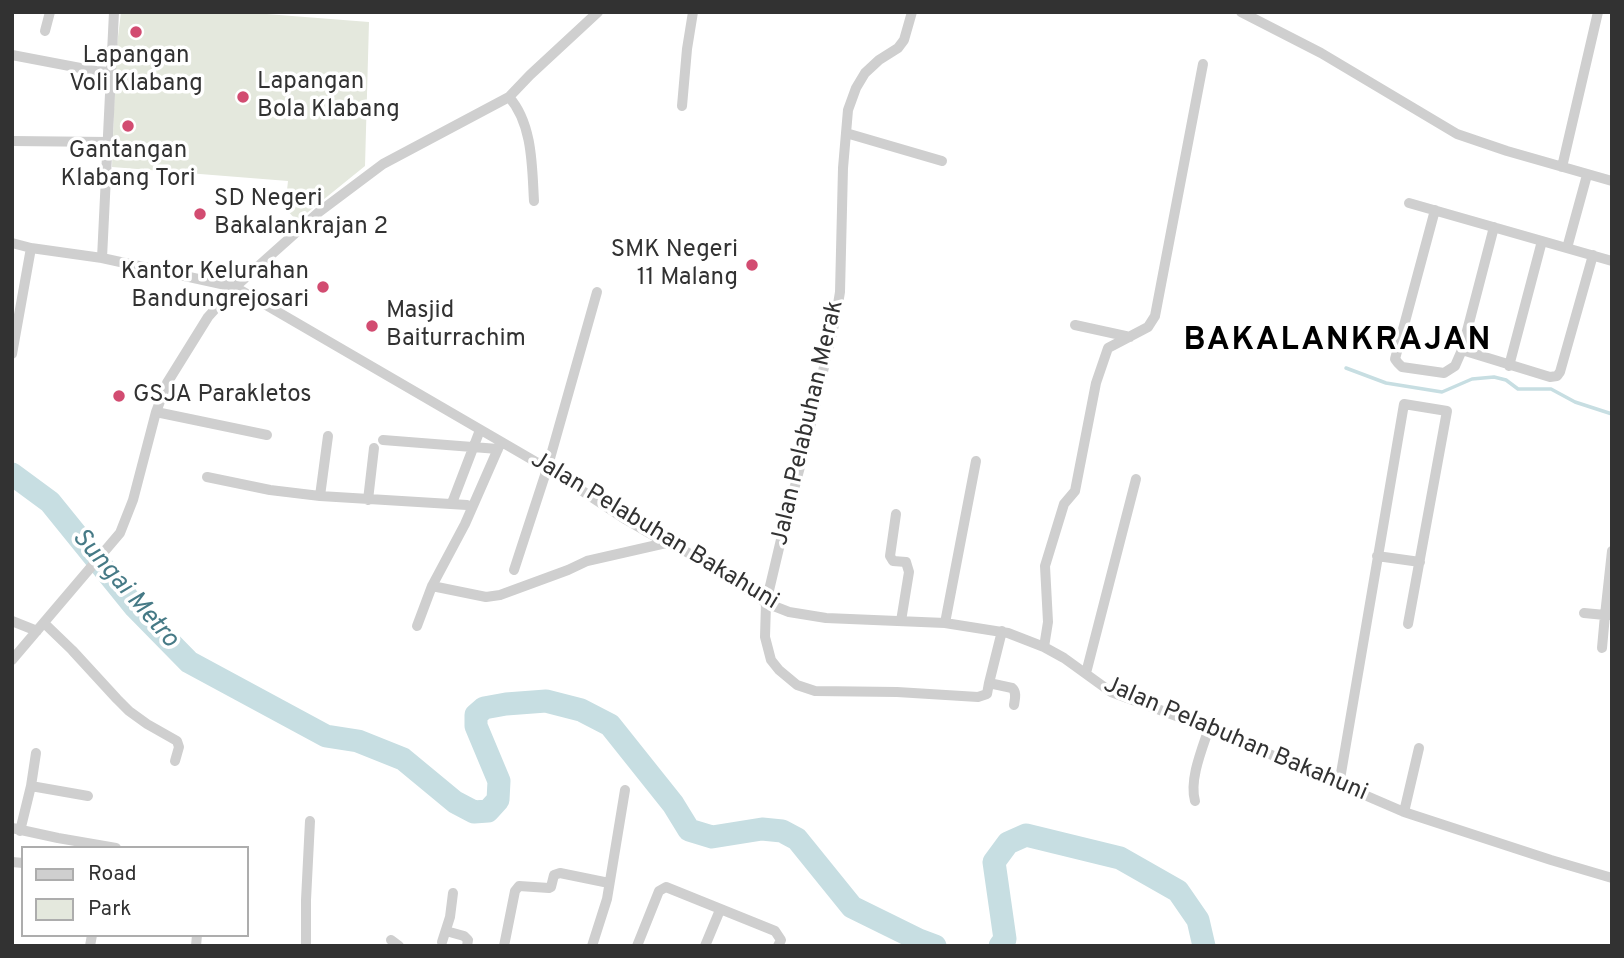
<!DOCTYPE html>
<html>
<head>
<meta charset="utf-8">
<style>
  body { margin:0 }
  #map { position:relative; width:1624px; height:958px; overflow:hidden; background:#fff; font-family:Overpass,sans-serif }
  canvas { display:block }
  .frame { position:absolute; inset:0; border:14px solid #323232; pointer-events:none }
  .legend { position:absolute; left:21px; top:846px; width:228px; height:91px; box-sizing:border-box; background:#fff; border:2px solid #adadad; margin:0; padding:9px 12px; list-style:none; font-size:21px; color:#323232 }
  .legend li { display:flex; align-items:center; gap:14px; height:35px }
  .legend b { width:35px; border:2px solid #adadad }
</style>
</head>
<body>
<div id="map">
<canvas width="1624" height="958"></canvas>
<div class="frame"></div>
<ul class="legend">
<li><b style="height:9px;background:#cfcfcf"></b>Road</li>
<li><b style="height:19px;background:#e4e8dd"></b>Park</li>
</ul>
</div>
<script>
const context = document.querySelector('canvas').getContext('2d');
context.lineJoin = 'round';
function fillPath(path, color) { context.fillStyle = color; context.fill(path, 'evenodd'); }
function trace(path, color, width, dash) { context.strokeStyle = color; context.lineWidth = width; context.lineCap = dash ? 'butt' : 'round'; context.setLineDash(dash || []); context.stroke(path); }
function drawText(font, color, halo, rows, align = 'center') {
  context.font = font + ' Overpass,sans-serif'; context.lineWidth = 7; context.setLineDash([]); context.textBaseline = 'middle'; context.strokeStyle = halo; context.fillStyle = color; for (const [text, x, y, turn = 0] of rows) {
    context.save(); context.translate(x, y); context.rotate((+turn || 0) * Math.PI / 180); context.textAlign = isNaN(turn) ? turn : align; if (halo) context.strokeText(text, 0, 0); context.fillText(text, 0, 0); context.restore();
  }
}
fillPath(new Path2D(`
  M121 12H241L369 22 365 166 297 221 285 208 288 181 112 167 116 53Z`), '#e4e8dd');
trace(new Path2D(`
  M1346 368 1386 383 1442 392 1472 379 1494 377 1506 380 1518 389H1551L1575 402 1612 414`), '#c7dee2', 3.5);
trace(new Path2D(`
  M12 474 50 502 135 607 189 662 326 736 358 741 403 759 455 802 474 812 488 811 498 800 499 781 476 726V715L484 708 506 704 546 701 581 710 610 725 673 804 689 830 712 837 762 829 782 831 797 839 852 907 919 940 935 946
  M1000 946 1005 939 994 862 1008 843 1026 835 1120 858 1178 891 1198 920 1204 946`), '#c7dee2', 23);
trace(new Path2D(`
  M912 12 904 40 898 48 879 60 865 73 856 88 848 110 843 168 840 292 836 316 805 448 784 527 766 603 765 637 771 660 779 670 797 685 815 691 897 692 978 697 987 694 989 683
  M1241 12 1321 53 1457 134 1507 151 1612 181
  M45 31 50 12
  M12 55 96 71 111 72
  M509 97C533 124 532 168 534 201
  M682 106 687 49 693 12
  M846 133 942 161
  M12 141 109 142
  M1562 167 1598 12
  M1409 203 1612 261
  M1435 210 1395 359 1398 363 1402 367 1444 373 1455 366 1462 350 1550 377 1557 376 1560 372 1593 255
  M12 243 31 248 102 258 235 287 555 473 625 519 666 543 685 551 731 579 766 603 789 612 826 618 945 623 1008 633 1044 647 1064 658 1111 692 1209 728 1404 812 1551 860 1612 878
  M1567 248 1587 175
  M102 258 114 12
  M1075 325 1130 337
  M1462 350 1494 227
  M12 354 31 248
  M1509 366 1542 241
  M156 412 267 435
  M383 440 498 449
  M207 477 270 490 320 496 467 505
  M320 496 328 436
  M368 500 374 448
  M452 503 480 430
  M896 514 890 556 893 561 906 562 909 572 901 621
  M1612 551 1605 615H1612
  M1377 556 1420 562
  M514 570 547 469 597 292
  M432 586 486 597 500 595 568 570 587 561 666 543
  M1584 613 1605 615 1602 648
  M12 621 37 631
  M44 623 72 650 117 699 129 711 147 724 177 741 179 747 175 761
  M945 623 976 461
  M417 626 432 586 465 524 501 442
  M1002 631 989 683 1012 688C1017 692 1015 699 1014 705
  M1044 647 1048 622 1045 566 1064 504 1075 491 1096 383 1108 348 1148 327 1155 316 1203 64
  M12 660 120 533 133 500 156 412 167 383 208 317 235 287 319 212 383 164 509 97 530 75 598 12
  M1086 673 1136 479
  M1339 785 1404 404 1447 411 1408 624
  M31 786 88 796
  M1195 801C1189 780 1202 749 1209 728
  M1404 812 1419 748
  M12 828 58 838 116 848
  M20 831 31 786 36 753
  M12 862 23 863
  M446 931 464 936 468 940 467 946
  M391 940 399 946
  M442 942 450 917 453 893
  M90 946 92 935
  M196 946 197 935
  M306 946V900L310 821
  M504 946 515 891 519 886 549 888 551 887 554 875 560 873 609 883
  M592 946 607 899 625 790
  M637 946 659 891 666 887 775 931 781 940 778 946
  M705 946 720 910`), '#cfcfcf', 10);
for (const [x, y, r, color] of [
  [136,32,7,"#d24c71"],
  [243,97,7,"#d24c71"],
  [128,126,7,"#d24c71"],
  [200,214,7,"#d24c71"],
  [752,265,7,"#d24c71"],
  [323,287,7,"#d24c71"],
  [372,326,7,"#d24c71"],
  [119,396,7,"#d24c71"]
]) { const dot = new Path2D(); dot.arc(x, y, r, 0, 2 * Math.PI); context.fillStyle = color; context.fill(dot); trace(dot, '#fff', 2.5); }
drawText('24px', '#323232', '#fff', [
  ["Lapangan",136,57,"center"],
  ["Voli Klabang",136,85,"center"],
  ["Lapangan",257,83],
  ["Bola Klabang",257,111],
  ["Gantangan",128,152,"center"],
  ["Klabang Tori",128,180,"center"],
  ["SD Negeri",214,200],
  ["Bakalankrajan 2",214,228],
  ["SMK Negeri",738,251,"right"],
  ["11 Malang",738,279,"right"],
  ["Kantor Kelurahan",309,273,"right"],
  ["Bandungrejosari",309,301,"right"],
  ["Masjid",386,312],
  ["Baiturrachim",386,340],
  ["GSJA Parakletos",133,396]
], 'left');
drawText('24px', '#323232', '#fff', [
  ["Jalan Pelabuhan Merak",809,423,-77],
  ["Jalan Pelabuhan Bakahuni",654,532,31],
  ["Jalan Pelabuhan Bakahuni",1235,740,23]
]);
drawText('italic 26px', '#467a86', '#fff', [
  ["Sungai Metro",124,589,49]
]);
context.letterSpacing = '2px';
drawText('bold 32px', '#000', '#fff', [
  ["BAKALANKRAJAN",1338,343]
]);
context.letterSpacing = '0px';
</script>
</body>
</html>
